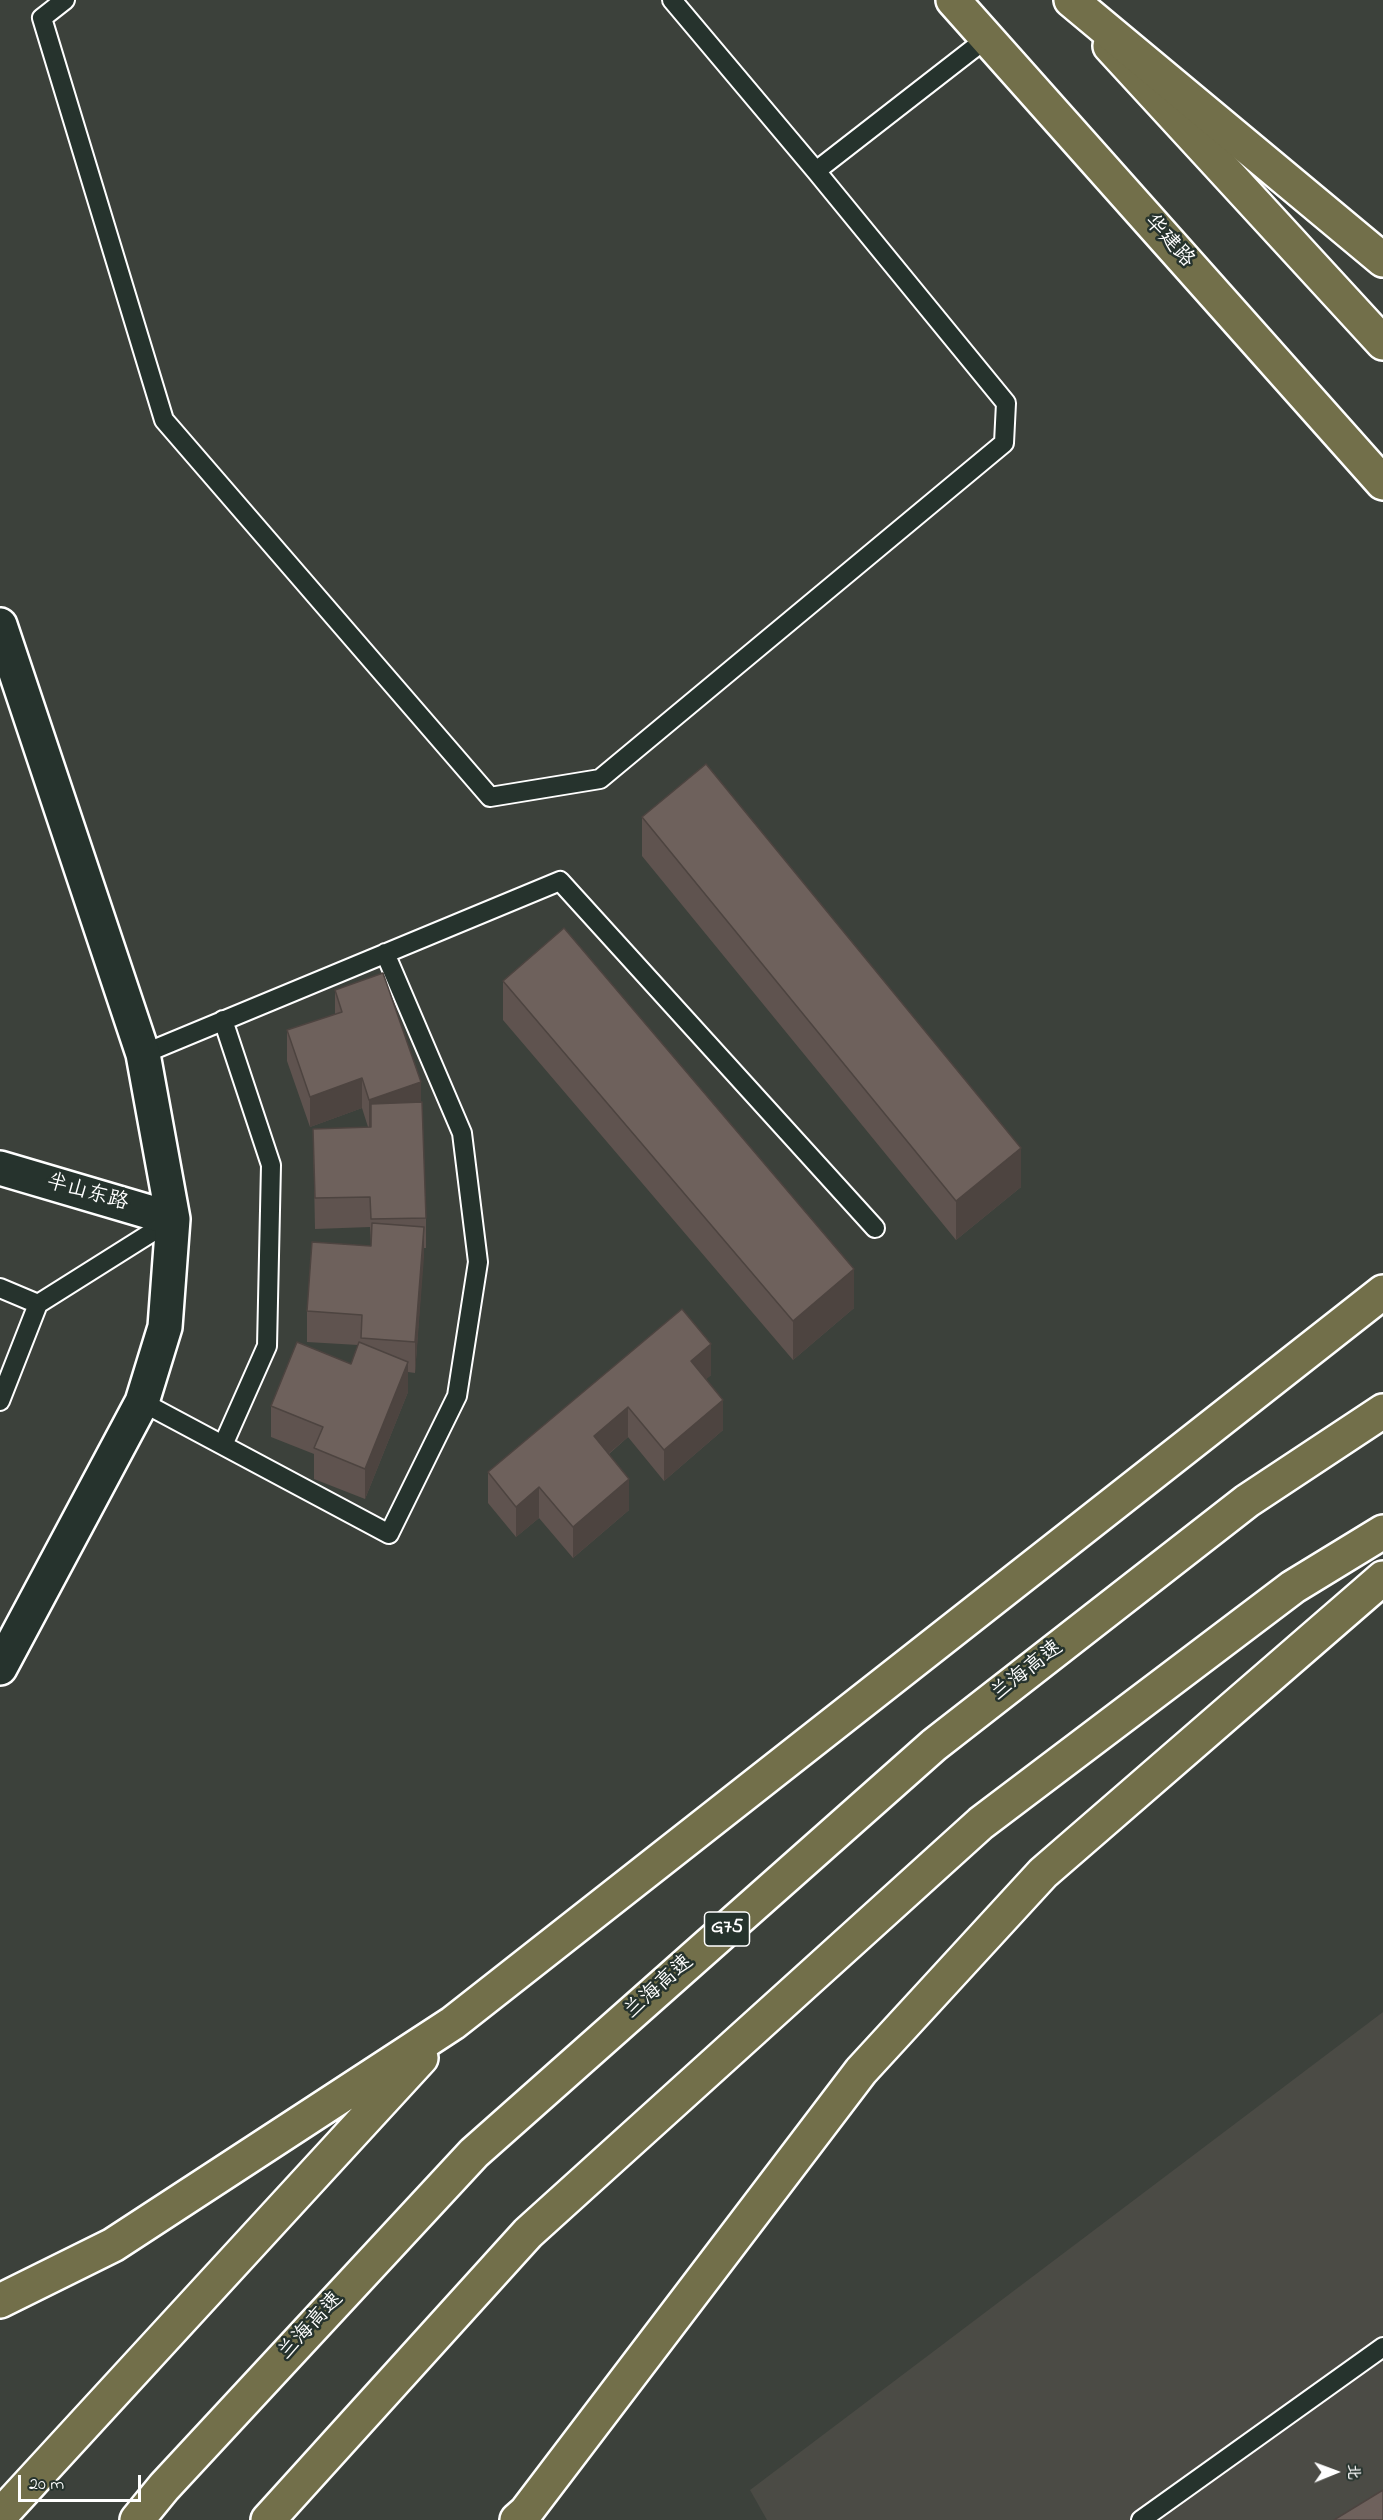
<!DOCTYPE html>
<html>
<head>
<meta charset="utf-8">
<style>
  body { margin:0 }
  #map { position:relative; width:1383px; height:2520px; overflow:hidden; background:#3c413b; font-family:"Indie Flower","LXGW WenKai TC",sans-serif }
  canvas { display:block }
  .north { position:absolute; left:1305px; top:2442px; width:60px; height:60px; -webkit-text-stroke:4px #26332d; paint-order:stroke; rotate:89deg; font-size:16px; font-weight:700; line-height:24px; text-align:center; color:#fff }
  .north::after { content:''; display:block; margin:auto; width:21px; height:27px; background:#fff; clip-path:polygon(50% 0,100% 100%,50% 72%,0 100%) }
  .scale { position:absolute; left:18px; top:2475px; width:123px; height:27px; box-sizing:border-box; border:3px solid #fff; border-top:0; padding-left:8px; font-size:18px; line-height:21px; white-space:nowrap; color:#fff; -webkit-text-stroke:4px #26332d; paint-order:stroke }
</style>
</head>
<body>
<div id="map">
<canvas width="1383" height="2520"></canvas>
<div class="north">北</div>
<div class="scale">20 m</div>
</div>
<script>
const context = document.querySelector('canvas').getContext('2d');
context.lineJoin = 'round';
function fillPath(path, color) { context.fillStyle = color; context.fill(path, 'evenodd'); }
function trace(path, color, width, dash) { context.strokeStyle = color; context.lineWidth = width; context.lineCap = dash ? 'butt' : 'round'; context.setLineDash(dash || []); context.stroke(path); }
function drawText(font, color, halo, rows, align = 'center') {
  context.font = font + ' "Indie Flower","LXGW WenKai TC",sans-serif'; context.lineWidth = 5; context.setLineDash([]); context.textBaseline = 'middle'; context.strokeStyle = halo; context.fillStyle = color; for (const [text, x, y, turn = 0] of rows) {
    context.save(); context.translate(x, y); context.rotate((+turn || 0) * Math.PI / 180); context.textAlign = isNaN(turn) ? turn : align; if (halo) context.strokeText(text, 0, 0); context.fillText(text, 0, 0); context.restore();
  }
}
fillPath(new Path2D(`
  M1383 2012V2520H767L750 2490Z`), '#4b4b45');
const service = new Path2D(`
  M65 0 42 18 164 420 490 797 600 779 1004 443 1006 403 816 171 672 0
  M816 171 987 38
  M143 1054 560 881 875 1228
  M0 1288 38 1304
  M0 1401 38 1304 173 1219
  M142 1402 389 1534 457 1396 478 1262 462 1133 385 953
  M223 1445 267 1346 271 1165 223 1020
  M1141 2520 1383 2347`);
const tertiary = new Path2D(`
  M0 625 143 1054 173 1219 165 1327 142 1402 0 1668
  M0 1168 173 1219`);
const primary = new Path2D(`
  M953 0 1383 483
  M1110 46 1383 343`);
const motorway = new Path2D(`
  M1071 0 1383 260
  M0 2301 113 2245 453 2023 1383 1292
  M0 2516 421 2058
  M137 2520 164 2487 474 2153 934 1745 1247 1501 1383 1411
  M268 2520 528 2233 981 1823 1293 1587 1383 1532
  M517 2520 526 2512 861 2071 1043 1873 1383 1578`);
trace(service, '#fff', 22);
trace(tertiary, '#fff', 38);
trace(primary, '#fff', 38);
trace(motorway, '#fff', 38);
trace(service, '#26332d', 18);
trace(tertiary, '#26332d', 33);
trace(primary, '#726f4a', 33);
trace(motorway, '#726f4a', 33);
fillPath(new Path2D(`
  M642 817 1021 1187 956 1240 642 856Z
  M503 981 854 1308 793 1360 503 1020Z
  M335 990 421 1102 426 1218V1248H424L415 1373 408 1372V1392L365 1499 314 1479V1454L271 1437V1406L351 1364 358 1345 307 1342V1311L371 1246V1244L370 1227 315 1229 313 1129 368 1127 362 1108 310 1127 287 1061V1030L335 1014Z
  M682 1309 711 1375 706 1379 723 1430 664 1481 628 1437 609 1454 629 1510 573 1558 539 1518 516 1537 488 1503V1472Z`), '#5f534f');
fillPath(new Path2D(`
  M362 1078V1108L310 1127V1097Z
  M421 1082V1112L369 1130V1100Z
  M1021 1148V1187L956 1240V1201Z
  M424 1227V1258L415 1373V1342Z
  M854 1269V1308L793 1360V1321Z
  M711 1344V1375L691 1392V1361Z
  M408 1362V1392L365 1499V1469Z
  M723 1400V1430L664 1481V1450Z
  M628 1407V1437L594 1466V1436Z
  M629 1479V1510L573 1558V1527Z
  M539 1487V1518L516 1537V1507Z`), '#4d4440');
const building = new Path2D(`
  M706 764 1021 1148 956 1201 642 817Z
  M564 928 854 1269 793 1321 503 981Z
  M383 973 421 1082 369 1100 362 1078 310 1097 287 1030 342 1012 335 990Z
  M422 1102 426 1218 371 1219 370 1197 315 1198 313 1129 371 1127V1104Z
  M372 1223 424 1227 415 1342 361 1338 362 1315 307 1311 312 1242 371 1246Z
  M682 1309 711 1344 691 1361 723 1400 664 1450 628 1407 594 1436 629 1479 573 1527 539 1487 516 1507 488 1472Z
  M297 1342 351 1364 359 1342 408 1362 365 1469 314 1448 323 1427 271 1406Z
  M1383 2490V2520H1334Z`);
fillPath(building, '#6e615c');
trace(building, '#4d4440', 1.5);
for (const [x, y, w] of [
  [727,1929,45]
]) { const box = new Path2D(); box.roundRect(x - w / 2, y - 17, w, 34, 4.5); context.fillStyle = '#26332d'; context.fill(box); trace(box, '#fff', 1.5); }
drawText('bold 20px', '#fff', null, [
  ["G75",727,1929]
]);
drawText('21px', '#fff', '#26332d', [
  ["华建路",1168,242,48],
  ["半山东路",87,1194,16],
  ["兰海高速",1028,1672,-38],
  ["兰海高速",660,1988,-42],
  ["兰海高速",312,2327,-47]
]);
</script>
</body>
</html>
